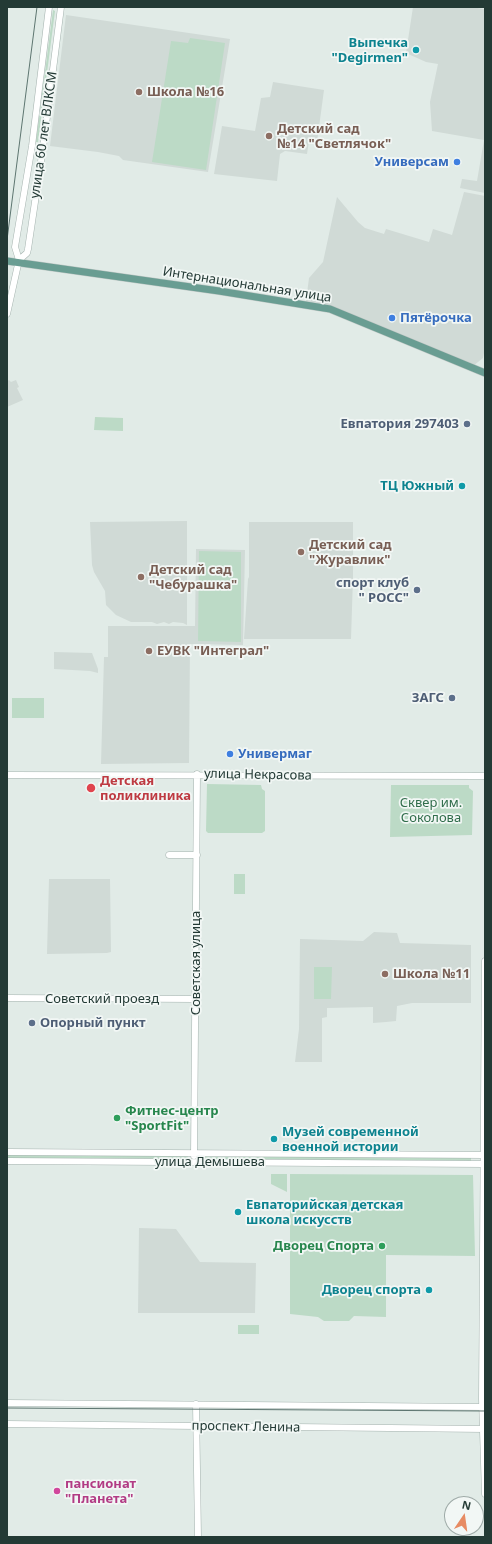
<!DOCTYPE html>
<html>
<head>
<meta charset="utf-8">
<style>
  body { margin:0 }
  #map { position:relative; width:492px; height:1544px; overflow:hidden; background:#e1ebe7; font-family:"Noto Sans",sans-serif }
  canvas { display:block }
  .frame { position:absolute; inset:0; border:8px solid #233a35; pointer-events:none }
  .north { position:absolute; left:444px; top:1496px; width:40px; height:40px; box-sizing:border-box; background:#f2f7f5; border:1px solid #9faba8; border-radius:50%; rotate:13deg; font-size:11px; font-weight:700; line-height:16px; text-align:center; color:#233a35 }
  .north::after { content:''; display:block; margin:auto; width:14px; height:18px; background:#e78b63; clip-path:polygon(50% 0,100% 100%,50% 72%,0 100%) }
</style>
</head>
<body>
<div id="map">
<canvas width="492" height="1544"></canvas>
<div class="frame"></div>
<div class="north">N</div>
</div>
<script>
const context = document.querySelector('canvas').getContext('2d');
context.lineJoin = 'round';
function fillPath(path, color) { context.fillStyle = color; context.fill(path, 'evenodd'); }
function trace(path, color, width, dash) { context.strokeStyle = color; context.lineWidth = width; context.lineCap = dash ? 'butt' : 'round'; context.setLineDash(dash || []); context.stroke(path); }
function drawText(font, color, halo, rows, align = 'center') {
  context.font = font + ' "Noto Sans",sans-serif'; context.lineWidth = 3.5; context.setLineDash([]); context.textBaseline = 'middle'; context.strokeStyle = halo; context.fillStyle = color; for (const [text, x, y, turn = 0] of rows) {
    context.save(); context.translate(x, y); context.rotate((+turn || 0) * Math.PI / 180); context.textAlign = isNaN(turn) ? turn : align; if (halo) context.strokeText(text, 0, 0); context.fillText(text, 0, 0); context.restore();
  }
}
fillPath(new Path2D(`
  M413 7H470L485 9V193L460 188 462 179 477 181 484 140 432 131 430 102 438 64 426 62 406 53Z
  M66 15 230 39 208 172 123 160 119 156 98 152 50 146Z
  M273 82 324 90 317 142 309 141 307 154 285 151 280 154 277 181 214 174 222 126 255 131 261 98 270 97Z
  M464 192 485 196V348L483 358 473 366 325 304 306 301 309 278 323 262 337 197 358 222 365 228 384 234 386 229 429 242 433 229 452 235Z
  M9 380 11 382 16 380 19 387 17 388 23 400 7 407V381Z
  M187 521V625L183 623 173 622 169 624 164 622 157 624 152 622H131L116 615 106 605 105 591 94 572 92 565 90 522Z
  M249 522H353V577L351 639H244L248 579 249 577Z
  M196 549 245 550 243 645 190 644 189 763 101 764 104 657H108V626H195Z
  M54 652 92 653 98 669V673L90 671 54 669Z
  M49 879H110L111 952 107 953 47 954Z
  M374 932 397 933 400 943 471 945V1003H412L397 1006 396 1021 386 1022 373 1023V1007L327 1008V1017L322 1018V1062H295L299 1029 300 939 363 941Z
  M139 1228 176 1229 200 1262 256 1263 255 1313H138Z`), '#d0dad6');
fillPath(new Path2D(`
  M53 10 55 11 38 142H36Z
  M190 38 225 43 206 170 152 162 171 41 188 43Z
  M95 417 123 418V431L94 430Z
  M199 551 241 552V642L198 641Z
  M12 698H44V718H12Z
  M207 784 261 785 262 789 265 791V831L262 833H208L206 831Z
  M391 785H469V788L473 791 472 835 390 837Z
  M234 874H245V894H234Z
  M314 967H332L331 999H314Z
  M7 1154 188 1156V1157L187 1159 7 1158Z
  M198 1156 471 1157V1161L200 1159 198 1158Z
  M271 1174H287V1192L271 1184Z
  M290 1174 473 1175 475 1256 386 1255V1317L354 1316 349 1321H324L318 1317 290 1314Z
  M238 1325H259V1334H238Z`), '#bcdac6');
const minor = new Path2D(`
  M19 260 27 253 28 249 43 148 61 7
  M7 314 19 260 15 247 32 146 49 7
  M7 775 485 776
  M169 855H197
  M485 961 482 1399 485 1494
  M7 998 196 999
  M7 1152 485 1155
  M194 1156 197 774
  M7 1161 485 1164
  M7 1403 485 1407
  M196 1404 198 1537
  M7 1424 485 1429`);
const major = new Path2D(`
  M7 261 219 291 330 309 485 373`);
trace(minor, '#a4b2ae', 7);
trace(major, '#c1c8c6', 8);
trace(minor, '#fff', 6);
trace(major, '#699d92', 7);
trace(new Path2D(`
  M7 240 37 7
  M7 1408 485 1411`), '#5d7570', 1);
for (const [x, y, r, color] of [
  [416,50,4,"#0f9aa8"],
  [139,92,4,"#8d6e63"],
  [269,136,4,"#8d6e63"],
  [457,162,4,"#3f7fe0"],
  [392,318,4,"#3f7fe0"],
  [467,424,4,"#5c6f8a"],
  [462,486,4,"#0f9aa8"],
  [301,552,4,"#8d6e63"],
  [141,577,4,"#8d6e63"],
  [417,590,4,"#5c6f8a"],
  [149,651,4,"#8d6e63"],
  [452,698,4,"#5c6f8a"],
  [230,754,4,"#3f7fe0"],
  [91,788,5,"#e0444e"],
  [385,974,4,"#8d6e63"],
  [32,1023,4,"#5c6f8a"],
  [117,1118,4,"#2e9e5b"],
  [274,1139,4,"#0f9aa8"],
  [238,1212,4,"#0f9aa8"],
  [382,1246,4,"#2e9e5b"],
  [429,1290,4,"#0f9aa8"],
  [57,1491,4,"#d1479c"]
]) { const dot = new Path2D(); dot.arc(x, y, r, 0, 2 * Math.PI); context.fillStyle = color; context.fill(dot); trace(dot, '#f2f7f5', 1.5); }
drawText('bold 13px', '#0d838f', '#f2f7f5', [
  ["Выпечка",408,43],
  ["\"Degirmen\"",408,58],
  ["ТЦ Южный",454,486],
  ["Музей современной",282,1132,"left"],
  ["военной истории",282,1147,"left"],
  ["Евпаторийская детская",246,1205,"left"],
  ["школа искусств",246,1220,"left"],
  ["Дворец спорта",421,1290]
], 'right');
drawText('bold 13px', '#785e54', '#f2f7f5', [
  ["Школа №16",147,92],
  ["Детский сад",277,129],
  ["№14 \"Светлячок\"",277,144],
  ["Детский сад",309,545],
  ["\"Журавлик\"",309,560],
  ["Детский сад",149,570],
  ["\"Чебурашка\"",149,585],
  ["ЕУВК \"Интеграл\"",157,651],
  ["Школа №11",393,974]
], 'left');
drawText('13px', '#233a35', '#f2f7f5', [
  ["улица 60 лет ВЛКСМ",44,135,-82],
  ["Интернациональная улица",247,285,9],
  ["улица Некрасова",258,775,1],
  ["Советская улица",196,963,-90],
  ["Советский проезд",102,999],
  ["улица Демышева",210,1162],
  ["проспект Ленина",246,1427,1]
]);
drawText('bold 13px', '#366cbe', '#f2f7f5', [
  ["Универсам",449,162,"right"],
  ["Пятёрочка",400,318],
  ["Универмаг",238,754]
], 'left');
drawText('bold 13px', '#4e5e75', '#f2f7f5', [
  ["Евпатория 297403",459,424],
  ["спорт клуб",409,583],
  ["\" РОСС\"",409,598],
  ["ЗАГС",444,698],
  ["Опорный пункт",40,1023,"left"]
], 'right');
drawText('bold 13px', '#be3a42', '#f2f7f5', [
  ["Детская",100,781],
  ["поликлиника",100,796]
], 'left');
drawText('13px', '#306d4b', '#f2f7f5', [
  ["Сквер им.",431,803],
  ["Соколова",431,818]
]);
drawText('bold 13px', '#27864d', '#f2f7f5', [
  ["Фитнес-центр",125,1111],
  ["\"SportFit\"",125,1126],
  ["Дворец Спорта",374,1246,"right"]
], 'left');
drawText('bold 13px', '#b23c85', '#f2f7f5', [
  ["пансионат",65,1484],
  ["\"Планета\"",65,1499]
], 'left');
</script>
</body>
</html>
